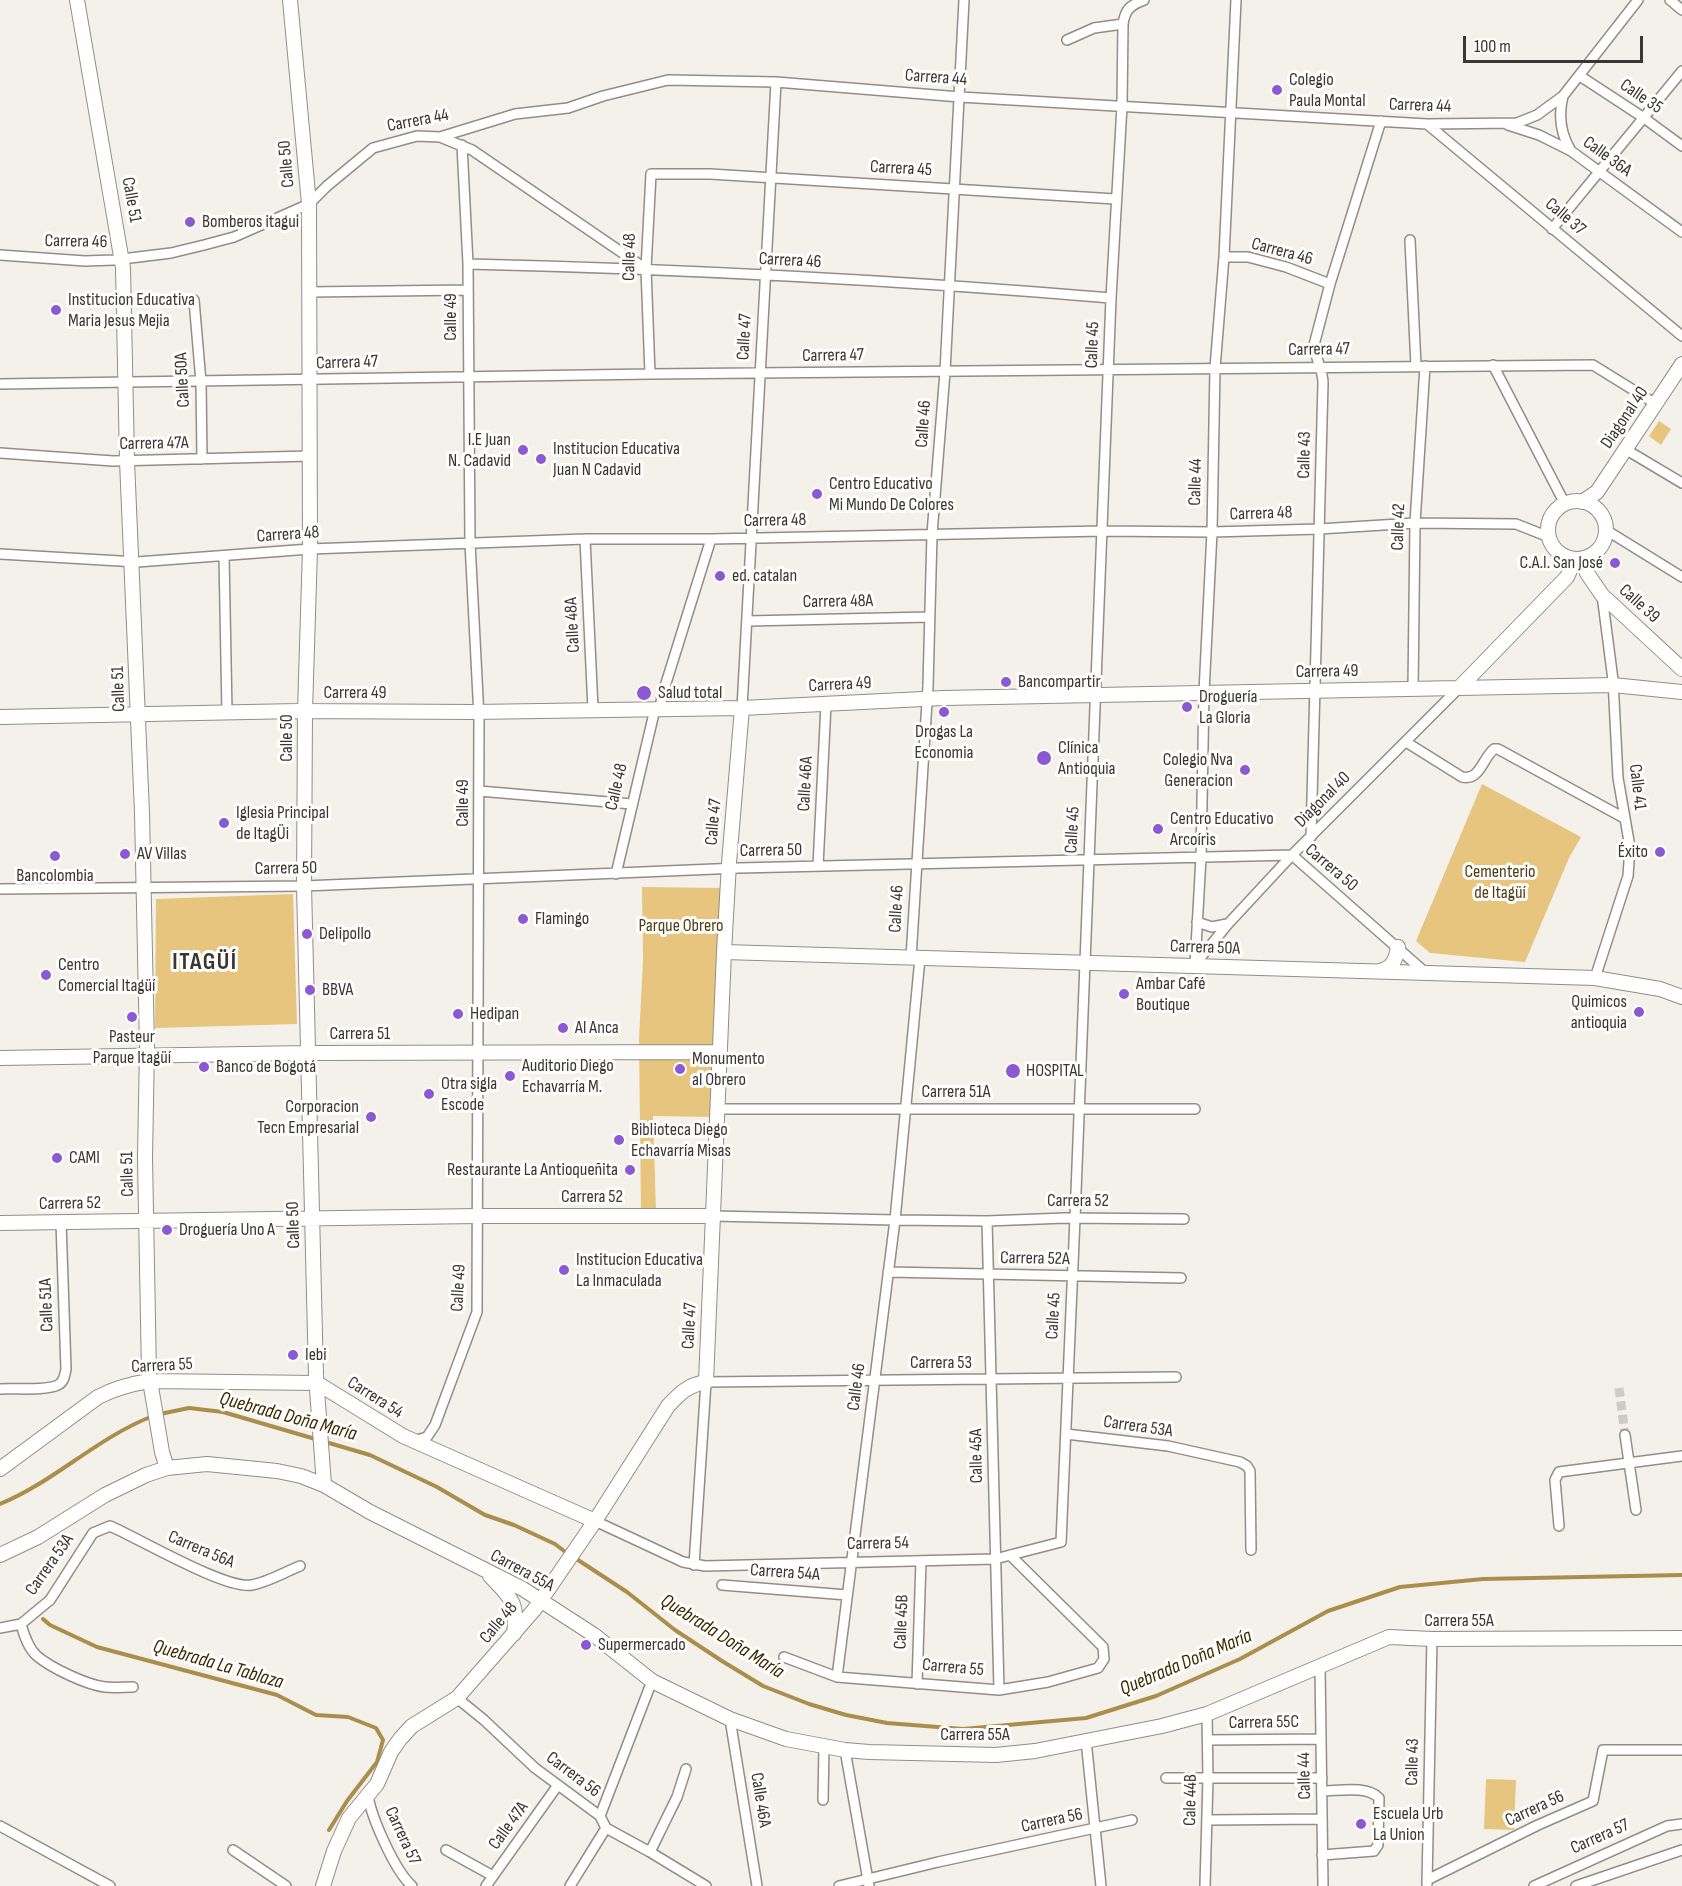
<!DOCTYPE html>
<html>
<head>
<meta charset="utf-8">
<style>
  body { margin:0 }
  #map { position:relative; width:1682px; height:1886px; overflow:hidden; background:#f4f1ea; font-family:"Sofia Sans Condensed",sans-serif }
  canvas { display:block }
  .scale { position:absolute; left:1463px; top:36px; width:180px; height:27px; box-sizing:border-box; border:3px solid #383734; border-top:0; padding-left:8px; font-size:18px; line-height:21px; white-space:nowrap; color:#383734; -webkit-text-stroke:4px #fffefd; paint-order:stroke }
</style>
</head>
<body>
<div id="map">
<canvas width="1682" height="1886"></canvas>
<div class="scale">100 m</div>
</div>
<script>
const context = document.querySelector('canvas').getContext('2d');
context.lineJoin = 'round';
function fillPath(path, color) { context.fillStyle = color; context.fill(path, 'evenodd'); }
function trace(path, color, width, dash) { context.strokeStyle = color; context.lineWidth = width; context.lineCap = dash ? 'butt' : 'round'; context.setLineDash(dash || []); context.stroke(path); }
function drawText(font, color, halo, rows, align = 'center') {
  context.font = font + ' "Sofia Sans Condensed",sans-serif'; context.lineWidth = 6; context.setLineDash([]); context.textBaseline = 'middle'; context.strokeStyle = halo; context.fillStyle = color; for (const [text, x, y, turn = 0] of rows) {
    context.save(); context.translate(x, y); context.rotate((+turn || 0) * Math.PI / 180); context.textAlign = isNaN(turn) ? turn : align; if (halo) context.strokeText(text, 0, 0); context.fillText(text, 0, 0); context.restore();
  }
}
fillPath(new Path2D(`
  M1659 421 1671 429 1661 445 1649 436Z
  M1482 784 1581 837 1569 858 1525 962 1430 953 1416 941Z
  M642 887 721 888 712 1117 653 1116 656 1211 641 1212 639 1039 643 961Z
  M293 894 297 1024 155 1028 156 899Z
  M1486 1779 1516 1780 1514 1830 1484 1829Z`), '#e7c57e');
trace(new Path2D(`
  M160 1414 189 1408 223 1412 370 1455 437 1487 485 1515 514 1525 555 1544 568 1554
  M0 1504C54 1482 98 1437 153 1416
  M575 1558 627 1592 675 1630 722 1661 763 1686 809 1704 846 1715 887 1723 963 1729 1086 1718 1156 1696 1240 1659 1328 1611 1400 1587 1483 1579 1682 1575
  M43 1619 50 1625 97 1647 277 1695 316 1715 348 1717 376 1728 383 1740 377 1762 347 1801 329 1830`), '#ab8e4b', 4);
trace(new Path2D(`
  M1619 1388 1625 1435`), '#ceccc6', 9, [9, 4.5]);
const street = new Path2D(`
  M1670 0 1682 10
  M1067 40 1094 28 1123 24
  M1580 76 1644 118 1682 146
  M1563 96C1558 116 1560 133 1571 151
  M1427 124 1682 336
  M1508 125 1539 135 1571 151 1682 232
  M440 137 472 150 646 269
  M1552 229 1682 71
  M1410 240 1416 366
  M0 255 85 261 114 260 171 253 204 245 234 237 309 204 327 186 373 148 417 136 440 137 515 114 568 108 603 96 668 80 776 82 960 97 1427 124 1517 123 1537 115 1563 96 1638 0
  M1224 257H1248L1286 267 1330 284
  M468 264C682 269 897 280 1111 298
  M309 292 467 290
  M194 300 201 382 202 459
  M1493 365 1565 504
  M650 374 646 269 651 174H710L1115 199
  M0 384 650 374 1593 365 1656 404
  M1625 449 1682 483
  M0 453 113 461 310 456
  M1606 530 1682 577
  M585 539 593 709
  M0 554 137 562 310 549 585 539H711L1103 531 1212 532 1319 529 1415 523 1516 524 1549 537
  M224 556 227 713
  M747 621 930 617
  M1413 689 1415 523 1425 366
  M742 708 776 82
  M660 709 662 696 711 539
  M1406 742 1462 777C1480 781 1482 759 1494 749H1498L1624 818
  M479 791 632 804
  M1311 837 1323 383C1323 369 1315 358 1314 345L1330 284 1381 121
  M818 866 826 704
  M616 874 655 709
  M0 889 304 886 739 868 1292 855 1427 974
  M1197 922 1212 927 1227 924
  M911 958 928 686 932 534 945 372 964 0
  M1196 963 1228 924 1292 855 1459 688
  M1195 965 1201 857 1204 692 1212 532 1215 368 1224 257 1236 0
  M1595 978 1628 876 1630 847 1618 778 1613 680 1602 595
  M718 1109H1195
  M713 1216 895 1220 987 1221 1065 1218 1184 1219
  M987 1221 999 1690
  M888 1272 1181 1278
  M0 1389C14 1388 46 1391 58 1385 64 1382 65 1375 66 1369L61 1222
  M1066 1434 1168 1446 1240 1462 1247 1466 1250 1471 1251 1550
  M1625 1435 1636 1510
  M414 1441 427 1437 435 1425 477 1312 479 717 470 543 468 264 462 145
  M595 1521 683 1562 705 1566 995 1559 1061 1542 1075 1218 1111 298 1122 106 1123 24C1125 10 1130 5 1144 0
  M1559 1526 1555 1480 1559 1472 1682 1456
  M694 1565 706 1382 1176 1377
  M722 1585 847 1595
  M21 1624C24 1635 28 1648 37 1656 51 1668 87 1685 105 1687 114 1688 124 1687 133 1687
  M0 1628 21 1624 50 1600 93 1533 110 1526C138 1538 226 1590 252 1585 268 1582 285 1572 300 1566
  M784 1657 837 1677 999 1690 1048 1682 1098 1668 1104 1659 1103 1647 1010 1555
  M1320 1666 1323 1886
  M837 1677 895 1220 920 958
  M917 1684 921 1561
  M457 1698 484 1720 535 1768 600 1816 606 1828 650 1852 706 1886
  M730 1719 757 1886
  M1086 1740 1101 1886
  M1208 1740 1321 1739
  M845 1750 869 1886
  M1166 1778H1322
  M1322 1791C1338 1791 1367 1785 1379 1798L1378 1845 1374 1851 1322 1855
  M368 1796C372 1819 395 1871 412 1886
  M823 1800 824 1747
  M600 1816 652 1681
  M1208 1820 1322 1819
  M0 1826 110 1886
  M233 1850 286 1886
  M446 1850 493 1876
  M650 1852 677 1797 686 1769
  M1427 1880 1538 1825 1593 1801 1603 1750H1682
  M1427 1884 1432 1639
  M486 1886 558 1785
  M570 1886 606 1828
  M839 1886 938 1862 1132 1820
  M1205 1886 1208 1778 1207 1714
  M1534 1886 1667 1826 1682 1824
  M1576 1886 1682 1850`);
const secondary = new Path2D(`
  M77 0 123 268 127 461 142 813 147 1048 145 1157 149 1375 162 1452 167 1468
  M290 0 309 204 310 549 305 711 304 886 316 1376 324 1485
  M1548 530a29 29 0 1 1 58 0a29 29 0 1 1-58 0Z
  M1582 502 1597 492 1682 364
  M1583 558 1587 573 1602 595 1682 669
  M1459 688 1567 577 1571 568 1567 557
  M0 717 298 711 473 712 742 708 943 698 1613 685 1682 692
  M724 952 1595 978 1660 989 1682 997
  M1380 971C1393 968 1396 959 1398 947
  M0 1058 308 1053 720 1052
  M0 1223 477 1216H713
  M317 1383 403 1436 595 1521
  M0 1469 98 1397C115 1388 131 1384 149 1381L317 1383
  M0 1555 38 1537 105 1495 146 1475 167 1468 207 1464 277 1471 301 1476 324 1485 370 1512 523 1589 594 1635 652 1681 730 1719 786 1739 845 1750 869 1752 996 1755 1035 1751 1162 1726 1207 1714 1389 1637 1432 1639 1682 1638
  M490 1576C512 1599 518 1602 514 1634
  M323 1886 334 1851 349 1818 377 1784 391 1752 400 1739 412 1726 457 1698 534 1610 595 1521 668 1406C680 1393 688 1385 706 1382L724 952 729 863 742 708`);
trace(street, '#918e88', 12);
trace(secondary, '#918e88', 16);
trace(street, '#fff', 9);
trace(secondary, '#fff', 14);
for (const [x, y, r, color] of [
  [1277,90,6,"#8b59d2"],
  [190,222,6,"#8b59d2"],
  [56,310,6,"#8b59d2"],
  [523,450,6,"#8b59d2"],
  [541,459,6,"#8b59d2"],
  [817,494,6,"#8b59d2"],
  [1615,563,6,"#8b59d2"],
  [720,576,6,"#8b59d2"],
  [1006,682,6,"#8b59d2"],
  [644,693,8,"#8b59d2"],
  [1187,707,6,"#8b59d2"],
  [944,712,6,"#8b59d2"],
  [1044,758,8,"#8b59d2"],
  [1245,770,6,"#8b59d2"],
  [224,823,6,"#8b59d2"],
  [1158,829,6,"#8b59d2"],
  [1660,852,6,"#8b59d2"],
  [125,854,6,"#8b59d2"],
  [55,856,6,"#8b59d2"],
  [523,919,6,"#8b59d2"],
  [307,934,6,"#8b59d2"],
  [46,975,6,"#8b59d2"],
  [310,990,6,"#8b59d2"],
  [1124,994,6,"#8b59d2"],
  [1639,1012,6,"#8b59d2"],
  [458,1014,6,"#8b59d2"],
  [132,1017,6,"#8b59d2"],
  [563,1028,6,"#8b59d2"],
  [204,1067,6,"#8b59d2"],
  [680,1069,6,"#8b59d2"],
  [1013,1071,8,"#8b59d2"],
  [510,1076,6,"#8b59d2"],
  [429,1094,6,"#8b59d2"],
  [371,1117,6,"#8b59d2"],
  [619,1140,6,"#8b59d2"],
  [57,1158,6,"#8b59d2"],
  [630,1170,6,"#8b59d2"],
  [167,1230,6,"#8b59d2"],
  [564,1270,6,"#8b59d2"],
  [293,1355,6,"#8b59d2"],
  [586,1645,6,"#8b59d2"],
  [1361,1824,6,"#8b59d2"]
]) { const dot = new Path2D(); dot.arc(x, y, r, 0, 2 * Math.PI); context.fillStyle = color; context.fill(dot); trace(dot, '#fffefd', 2); }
drawText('18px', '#383734', '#fffefd', [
  ["Carrera 44",936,78,4],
  ["Calle 35",1641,97,34],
  ["Carrera 44",1420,106,2],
  ["Carrera 44",418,121,-11],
  ["Calle 36A",1607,157,36],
  ["Calle 50",287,164,-95],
  ["Carrera 45",901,169,3],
  ["Calle 51",131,200,80],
  ["Calle 37",1565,217,40],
  ["Carrera 46",76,242,1],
  ["Carrera 46",1282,252,15],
  ["Calle 48",630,257,-89],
  ["Carrera 46",790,261,3],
  ["Calle 49",451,317,-90],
  ["Calle 47",745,337,-87],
  ["Calle 45",1093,345,-88],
  ["Carrera 47",1319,350,-1],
  ["Carrera 47",833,356,-1],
  ["Carrera 47",347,363,-2],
  ["Calle 50A",183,380,-93],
  ["Diagonal 40",1625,418,-56],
  ["Calle 46",924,424,-86],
  ["Carrera 47A",154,444,-1],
  ["Calle 43",1305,455,-89],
  ["Calle 44",1196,482,-89],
  ["Carrera 48",1261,514,-2],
  ["Carrera 48",775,521,-1],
  ["Calle 42",1399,527,-88],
  ["Carrera 48",288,535,-4],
  ["Carrera 48A",838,602,-1],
  ["Calle 39",1639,604,42],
  ["Calle 48A",573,625,-93],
  ["Carrera 49",1327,672,-1],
  ["Carrera 49",840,685,-3],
  ["Calle 51",119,689,-92],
  ["Carrera 49",355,693],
  ["Calle 50",287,738,-90],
  ["Calle 46A",806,784,-87],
  ["Calle 48",617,787,-77],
  ["Calle 41",1637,787,83],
  ["Diagonal 40",1323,800,-45],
  ["Calle 49",463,803,-90],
  ["Calle 47",714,822,-85],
  ["Calle 45",1073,830,-87],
  ["Carrera 50",771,851,-1],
  ["Carrera 50",1331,868,40],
  ["Carrera 50",286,869,-1],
  ["Calle 46",897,909,-87],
  ["Carrera 50A",1205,948,2],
  ["Carrera 51",360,1034],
  ["Carrera 51A",956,1092],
  ["Calle 51",128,1174,-91],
  ["Carrera 52",592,1197],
  ["Carrera 52",1078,1201],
  ["Carrera 52",70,1204,-1],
  ["Calle 50",294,1225,-92],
  ["Carrera 52A",1035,1259,1],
  ["Calle 49",459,1288,-87],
  ["Calle 51A",47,1305,-92],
  ["Calle 45",1054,1316,-87],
  ["Calle 47",690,1326,-87],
  ["Carrera 53",941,1363],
  ["Carrera 55",162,1366,-3],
  ["Calle 46",857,1387,-83],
  ["Carrera 54",375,1398,32],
  ["Carrera 53A",1138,1427,8],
  ["Calle 45A",977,1456,-91],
  ["Carrera 54",878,1544,-1],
  ["Carrera 56A",201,1550,23],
  ["Carrera 53A",50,1565,-55],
  ["Carrera 55A",522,1571,28],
  ["Carrera 54A",785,1573,4],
  ["Carrera 55A",1459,1621],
  ["Calle 45B",902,1622,-88],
  ["Calle 48",499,1623,-50],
  ["Carrera 55",953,1668,5],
  ["Carrera 55C",1264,1723,-1],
  ["Carrera 55A",975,1735],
  ["Calle 43",1413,1762,-89],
  ["Carrera 56",573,1775,37],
  ["Calle 44",1305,1776,-91],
  ["Calle 46A",760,1800,81],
  ["Cale 44B",1191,1800,-89],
  ["Carrera 56",1535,1809,-25],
  ["Carrera 56",1052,1821,-12],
  ["Calle 47A",509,1826,-54],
  ["Carrera 57",402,1836,65],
  ["Carrera 57",1600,1837,-24]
]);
drawText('18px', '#383734', '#fffefd', [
  ["Colegio",1289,80],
  ["Paula Montal",1289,101],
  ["Bomberos itagui",202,222],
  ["Institucion Educativa",68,300],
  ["Maria Jesus Mejia",68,321],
  ["I.E Juan",511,440,"right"],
  ["N. Cadavid",511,461,"right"],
  ["Institucion Educativa",553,449],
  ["Juan N Cadavid",553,470],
  ["Centro Educativo",829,484],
  ["Mi Mundo De Colores",829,505],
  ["C.A.I. San José",1603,563,"right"],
  ["ed. catalan",732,576],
  ["Bancompartir",1018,682],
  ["Salud total",658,693],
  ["Droguería",1199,697],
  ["La Gloria",1199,718],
  ["Drogas La",944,732,"center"],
  ["Economia",944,753,"center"],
  ["Clínica",1058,748],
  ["Antioquia",1058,769],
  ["Colegio Nva",1233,760,"right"],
  ["Generacion",1233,781,"right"],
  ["Iglesia Principal",236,813],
  ["de ItagÜi",236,834],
  ["Centro Educativo",1170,819],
  ["Arcoíris",1170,840],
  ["Éxito",1648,852,"right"],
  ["AV Villas",137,854],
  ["Bancolombia",55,876,"center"],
  ["Flamingo",535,919],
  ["Delipollo",319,934],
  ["Centro",58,965],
  ["Comercial Itagüí",58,986],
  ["Ambar Café",1136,984],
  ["Boutique",1136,1005],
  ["BBVA",322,990],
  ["Quimicos",1627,1002,"right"],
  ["antioquia",1627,1023,"right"],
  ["Hedipan",470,1014],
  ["Al Anca",575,1028],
  ["Pasteur",132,1037,"center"],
  ["Parque Itagüí",132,1058,"center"],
  ["Monumento",692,1059],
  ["al Obrero",692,1080],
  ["Auditorio Diego",522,1066],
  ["Echavarría M.",522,1087],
  ["Banco de Bogotá",216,1067],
  ["HOSPITAL",1026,1071],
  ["Otra sigla",441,1084],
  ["Escode",441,1105],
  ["Corporacion",359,1107,"right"],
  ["Tecn Empresarial",359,1128,"right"],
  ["Biblioteca Diego",631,1130],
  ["Echavarría Misas",631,1151],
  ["CAMI",69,1158],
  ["Restaurante La Antioqueñita",618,1170,"right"],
  ["Droguería Uno A",179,1230],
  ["Institucion Educativa",576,1260],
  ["La Inmaculada",576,1281],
  ["Iebi",305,1355],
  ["Supermercado",598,1645],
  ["Escuela Urb",1373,1814],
  ["La Union",1373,1835]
], 'left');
drawText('18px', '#4e3d16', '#fffefd', [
  ["Cementerio",1500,872],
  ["de Itagüí",1500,893],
  ["Parque Obrero",681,926]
]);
drawText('italic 20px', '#3a2900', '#fffefd', [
  ["Quebrada Doña María",288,1417,15],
  ["Quebrada Doña María",722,1637,32],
  ["Quebrada Doña María",1186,1663,-23],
  ["Quebrada La Tablaza",218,1665,16]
]);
context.letterSpacing = '1.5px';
drawText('bold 24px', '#383734', '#fffefd', [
  ["ITAGÜÍ",205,963]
]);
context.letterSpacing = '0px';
</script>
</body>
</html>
